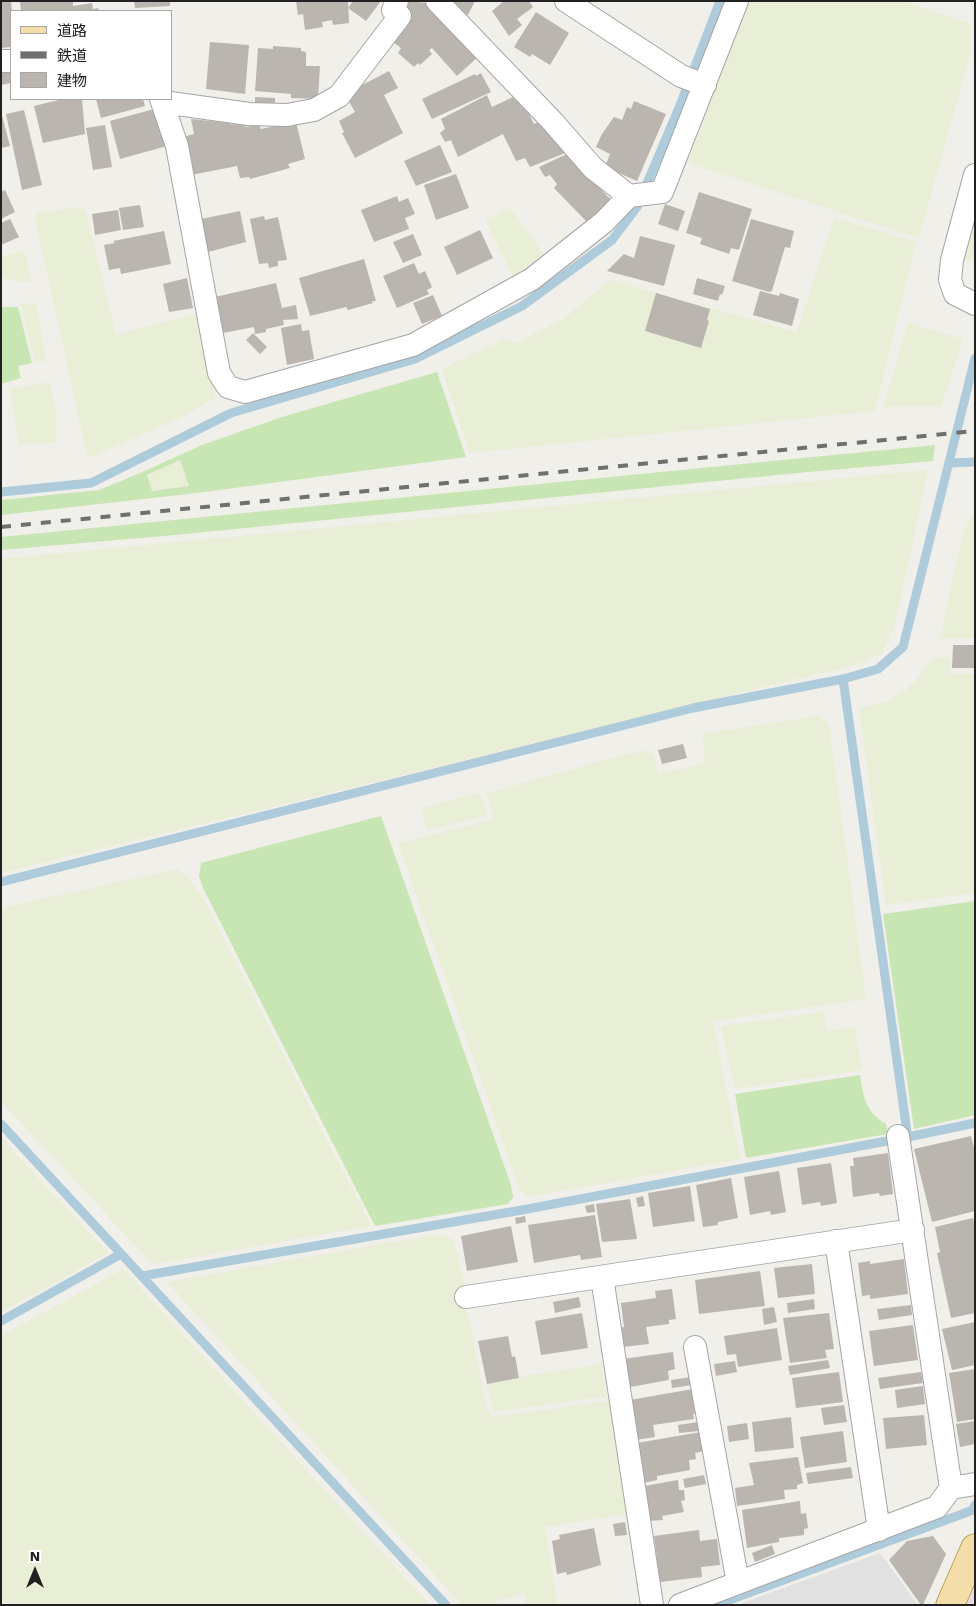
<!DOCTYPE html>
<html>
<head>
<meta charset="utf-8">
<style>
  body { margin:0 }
  #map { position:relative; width:976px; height:1606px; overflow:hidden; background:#f1efe9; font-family:"Work Sans","Noto Sans JP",sans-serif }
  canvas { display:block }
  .frame { position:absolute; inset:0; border:2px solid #212121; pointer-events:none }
  .legend { position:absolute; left:10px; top:10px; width:162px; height:90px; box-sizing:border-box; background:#fff; border:1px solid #a6a6a6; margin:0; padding:6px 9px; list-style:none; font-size:15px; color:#212121 }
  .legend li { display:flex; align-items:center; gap:10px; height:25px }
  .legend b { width:25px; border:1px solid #a6a6a6 }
  .north { position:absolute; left:10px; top:1546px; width:50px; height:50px; -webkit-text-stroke:4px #fff; paint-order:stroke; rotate:0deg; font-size:14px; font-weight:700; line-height:20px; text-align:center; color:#212121 }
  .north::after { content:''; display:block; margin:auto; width:18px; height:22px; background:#212121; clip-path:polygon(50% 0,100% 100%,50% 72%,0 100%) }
</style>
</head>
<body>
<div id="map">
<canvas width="976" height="1606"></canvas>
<div class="frame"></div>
<ul class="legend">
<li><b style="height:6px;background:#f5dda9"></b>道路</li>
<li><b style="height:6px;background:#6f6f6f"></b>鉄道</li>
<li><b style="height:14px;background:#bab5ae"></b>建物</li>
</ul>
<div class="north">N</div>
</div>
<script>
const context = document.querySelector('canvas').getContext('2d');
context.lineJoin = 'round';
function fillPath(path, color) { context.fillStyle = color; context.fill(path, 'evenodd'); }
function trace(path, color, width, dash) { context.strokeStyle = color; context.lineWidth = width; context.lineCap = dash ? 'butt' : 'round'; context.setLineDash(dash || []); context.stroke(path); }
fillPath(new Path2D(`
  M975 1580V1605H965Z`), '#e9dbe5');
fillPath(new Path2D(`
  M748 1H902L971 24 970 54 919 238 688 163Z
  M78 207 85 210 116 335 199 313 217 389 213 399 186 415 94 456H87L34 214Z
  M511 208 546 258 514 278 485 220Z
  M975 214V261L963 258Z
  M834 218 916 242 875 411 470 453 442 369 504 339 517 343 566 317 610 280 797 332Z
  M25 252 31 283 1 278V256Z
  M36 303 46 361 35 362 21 304Z
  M908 323 963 339 941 407H883Z
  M50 382 56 412V442L19 445 10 389Z
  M180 460 189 486 152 491 147 475Z
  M928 470 895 625 882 653 858 664 1 873V559Z
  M975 511V638H940L963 532Z
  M950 657V674H975V893L886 905 859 709 885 702 905 691 921 675 932 658Z
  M817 716 827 722 830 731 866 999 713 1021 740 1159 532 1196 525 1195 520 1191 398 843 494 819 487 793 641 750 654 754 658 774 705 763 702 734Z
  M476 793 481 796 487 815 427 830 422 815V808Z
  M177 869 189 878 204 900 371 1226 154 1264 147 1258 1 1101V908Z
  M825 1012 826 1031 855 1027 862 1070 735 1089 721 1026Z
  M1 1138 108 1253 1 1312Z
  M432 1235 448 1237 454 1241 465 1288 461 1306 468 1313 487 1410 492 1417 609 1401 627 1514 545 1527 558 1605H527L524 1593 486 1605H462L167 1282Z
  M123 1269 430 1605H1V1336Z
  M601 1364 607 1396 493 1412 487 1382Z`), '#e9eed6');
fillPath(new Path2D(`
  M1 307H18L32 363 18 366 21 378 1 384Z
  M437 372 466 457 197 493 1 515V500L99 490 140 473 202 445 282 417ZM180 460 189 486 152 491 147 475Z
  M935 445 933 461 808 472 175 535 1 550V537Z
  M381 816 511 1185 513 1197 508 1204 375 1226 203 888 199 876 201 863Z
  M975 901V1115L914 1129 883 914Z
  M860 1075C863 1096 866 1113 886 1124L888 1134 746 1158 735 1094Z`), '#c7e6b3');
fillPath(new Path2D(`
  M880 1553 918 1605H743L742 1603Z`), '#e1e1e1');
trace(new Path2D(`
  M949 463 975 462
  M1 492 91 483 231 413 415 359 522 306 612 240 637 207 681 103 720 1
  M843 679 908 1139
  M1 882 693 708 843 679 878 669 903 647 975 358
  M1 1124 446 1605
  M142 1276 522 1210 908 1137 975 1123
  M1 1321 121 1254
  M716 1605 965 1513 973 1510 975 1505`), '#adcbdb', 9);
fillPath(new Path2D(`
  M1 1H11L12 11 11 47 1 48Z
  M20 1H73V6L92 3 93 9 98 8 99 11H21Z
  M134 1H170V6L135 8Z
  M296 1H348L349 23 333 25 332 20 322 22 323 27 305 30 303 14 298 15Z
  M353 1H381L366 21 348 8Z
  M408 1 426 3 479 56 457 76 432 48 429 50 432 54 420 65 418 63 414 67 398 53 401 48 393 42 405 5Z
  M452 1H475L468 15 450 5Z
  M504 1H529L533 7 517 19 522 25 509 36 492 11Z
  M536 12 569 33 550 65 532 54 530 57 514 47Z
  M210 42 249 45 245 94 206 89Z
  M273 46 301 48V51L306 52V66H320L318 99 291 98V94L255 91 258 48 273 49Z
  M11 71V83L1 85V73Z
  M389 71 398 88 384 95 403 133 355 158 342 133 344 132 339 121 355 112 345 94Z
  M481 73 491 92 432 119 422 99 475 74 476 76Z
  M487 95 492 107 513 97 515 99 517 98 522 108 525 106 534 124 539 122 565 153 530 167 525 158 516 161 503 134 458 157 451 140 445 142 440 133 445 129 441 119Z
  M255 97 275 98V109L255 108Z
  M63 99H82L85 134 43 143 34 106Z
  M96 99H143L145 106 101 118Z
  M634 101 666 114 637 181 605 167 610 154 596 147 602 134 614 117 622 120 627 107 631 109Z
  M154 109 167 146 120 159 110 121Z
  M24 110 42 185 22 190 6 114Z
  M1 112 10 146 1 148Z
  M191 119 229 123V124L245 125V127L259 125 261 129 296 122 305 159 288 164 290 168 250 179 249 177 240 178 237 166 191 175 183 137 194 134Z
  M105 125 112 167 93 170 86 128Z
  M440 145 452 172 416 186 404 161Z
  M567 154 571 160 573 159 611 200 587 222 554 188 557 184 550 175 545 177 539 167Z
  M456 174 469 208 436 220 424 185Z
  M5 190 15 212 1 219V192Z
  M699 192 752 209 739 250 731 248 729 254 700 244 702 238 686 233Z
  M397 196 399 202 408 198 415 214 405 218 409 229 374 242 361 210Z
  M665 204 685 211 678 231 658 224Z
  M140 205 144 227 123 230 119 208Z
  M118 210 121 230 95 235 92 214Z
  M240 211 246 242 208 252 201 219Z
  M264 216 265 220 278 217 287 260 278 261V266L269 268 268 263 259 264 250 219Z
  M10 219 19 237 1 245V223Z
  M751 219 794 231 790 248 785 247 772 291 769 292 732 281Z
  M480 230 493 258 457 275 444 247Z
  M164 231 171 264 121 274 120 268 109 270 104 245 115 243 113 241Z
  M413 234 422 255 403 263 393 242Z
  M640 236 675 245 664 286 607 271 624 254 634 258Z
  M364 259 376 301H372L373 303 348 310 346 307 310 316 299 278Z
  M414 263 419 274 425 271 432 287 427 290 429 294 397 308 383 276Z
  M187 278 193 308 169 312 163 284Z
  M697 278 725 286 722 295 720 294 718 301 693 294Z
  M276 283 282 308 296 305 298 319 283 320 284 325 266 329V332L255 334 254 327 223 333 215 297Z
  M760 291 779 296 780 293 799 299 792 326 753 315Z
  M656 293 710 309 707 320 709 321 701 348 645 331Z
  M433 295 442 316 422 324 413 303Z
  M301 324 302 331 309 330 314 359 287 365 281 328Z
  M253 333 267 347 260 354 246 340Z
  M953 645H975V668H952Z
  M683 744 687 758 662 764 658 750Z
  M971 1136 975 1151V1211L932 1222 914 1149Z
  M888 1153 893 1194 880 1196 879 1193 853 1197 850 1166H854L853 1158Z
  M831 1163 837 1203 821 1206 820 1202 802 1205 797 1168Z
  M779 1171 786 1212 771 1215 770 1211 750 1215 744 1177Z
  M731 1178 738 1218 718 1222V1225L703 1227 696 1185Z
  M690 1186 695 1221 653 1227 648 1193Z
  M643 1196 645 1206 638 1207 636 1198Z
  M630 1199 637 1239 602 1242 596 1204Z
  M594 1204 595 1212 587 1213 585 1206Z
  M595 1215 602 1257 581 1260 580 1255 534 1263 528 1225Z
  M525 1216 526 1222 516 1224 515 1218Z
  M973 1218 975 1228V1313L951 1318 937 1253 940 1252 935 1227Z
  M511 1226 518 1262 467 1271 461 1236Z
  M904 1259 908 1294 870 1299V1295L862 1296 858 1263 870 1261V1264Z
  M812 1264 815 1294 778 1298 774 1268Z
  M760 1271 765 1306 699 1314 695 1280Z
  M672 1289 676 1319 669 1320V1324L646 1327 649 1344 622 1347 619 1328 624 1327 621 1303 656 1298 655 1291Z
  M579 1297 581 1307 555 1313 553 1302Z
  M814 1299 815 1309 788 1313 787 1303Z
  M911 1305 912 1315 879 1320 877 1309Z
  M774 1307 777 1322 764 1325 762 1309Z
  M582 1313 588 1348 541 1355 535 1321Z
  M829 1313 834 1349 825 1350 827 1358 790 1363 783 1318Z
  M975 1322V1365L952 1370 942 1329Z
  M913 1325 918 1360 874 1366 869 1331Z
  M777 1328 782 1360 738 1367 736 1354 727 1355 724 1336Z
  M508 1336 512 1357 515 1356 519 1378 487 1384 478 1341Z
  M673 1352 675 1369 668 1371 669 1380 630 1387 629 1379 627 1380 623 1359Z
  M828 1360 830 1368 790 1375 788 1366Z
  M735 1361 737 1372 716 1376 714 1364Z
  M975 1369V1419L957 1422 949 1373Z
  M839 1372 843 1402 796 1408 792 1378Z
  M921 1372 923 1383 880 1389 878 1378Z
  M691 1377 692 1385 672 1388 671 1380Z
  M923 1386 925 1404 897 1408 895 1390Z
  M693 1389 697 1413 693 1414 694 1419 653 1425 655 1437 636 1440 630 1400Z
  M844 1405 847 1422 824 1425 821 1408Z
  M924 1415 927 1445 886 1449 883 1418Z
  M791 1417 794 1448 755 1452 752 1422Z
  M975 1421V1444L960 1447 956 1424Z
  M698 1422 699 1431 679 1433 678 1425Z
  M747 1423 749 1439 729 1442 727 1426Z
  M843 1431 847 1462 805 1468 800 1437Z
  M701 1432 704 1451 695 1453 696 1459 689 1460 690 1470 657 1476V1480L643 1483 637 1443Z
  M798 1457 803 1483 797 1485V1489L784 1490 785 1499 737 1506 735 1488 754 1485 749 1463Z
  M851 1467 853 1478 808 1484 806 1473Z
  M704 1475 706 1484 685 1488 683 1479Z
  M678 1480 679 1490H684L685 1500 681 1501 684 1512 662 1516 663 1520 649 1521 644 1486Z
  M800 1501 801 1514 806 1513 808 1528 804 1529V1535L779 1538V1542L747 1548 742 1510Z
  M625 1522 627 1535 615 1536 613 1524Z
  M594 1528 601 1565 567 1575 566 1572 557 1574 552 1541 560 1539 559 1535Z
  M699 1530 700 1541 717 1539 720 1565 701 1567 702 1577 660 1582 654 1536Z
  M933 1536 946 1554 923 1605H921L889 1560 907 1541Z
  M772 1545 775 1554 755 1562 752 1553Z`), '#bab5ae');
const street = new Path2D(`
  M437 1 553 122 593 168 629 196
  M566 1 681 76 705 85
  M1 61H11
  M161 99 177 146 219 373 228 387 245 392 413 345 532 279 604 222 629 196 662 192 737 1
  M163 102 249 114 287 115 314 110 339 96 400 16 393 10 397 1
  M975 175 952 260 950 280 955 294 975 304
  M898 1136 951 1488
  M836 1241 879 1530
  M602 1277 652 1605
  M466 1297 913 1230
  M695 1347 738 1583
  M680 1605 937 1507 951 1488 975 1484`);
const primary = new Path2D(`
  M950 1605 975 1548`);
trace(street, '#a5a5a5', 24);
trace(primary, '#93750c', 29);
trace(street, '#fff', 22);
trace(primary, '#f5dda9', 28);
trace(new Path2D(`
  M1 527 975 431`), '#6f6f6f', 4, [10, 10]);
</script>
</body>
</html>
